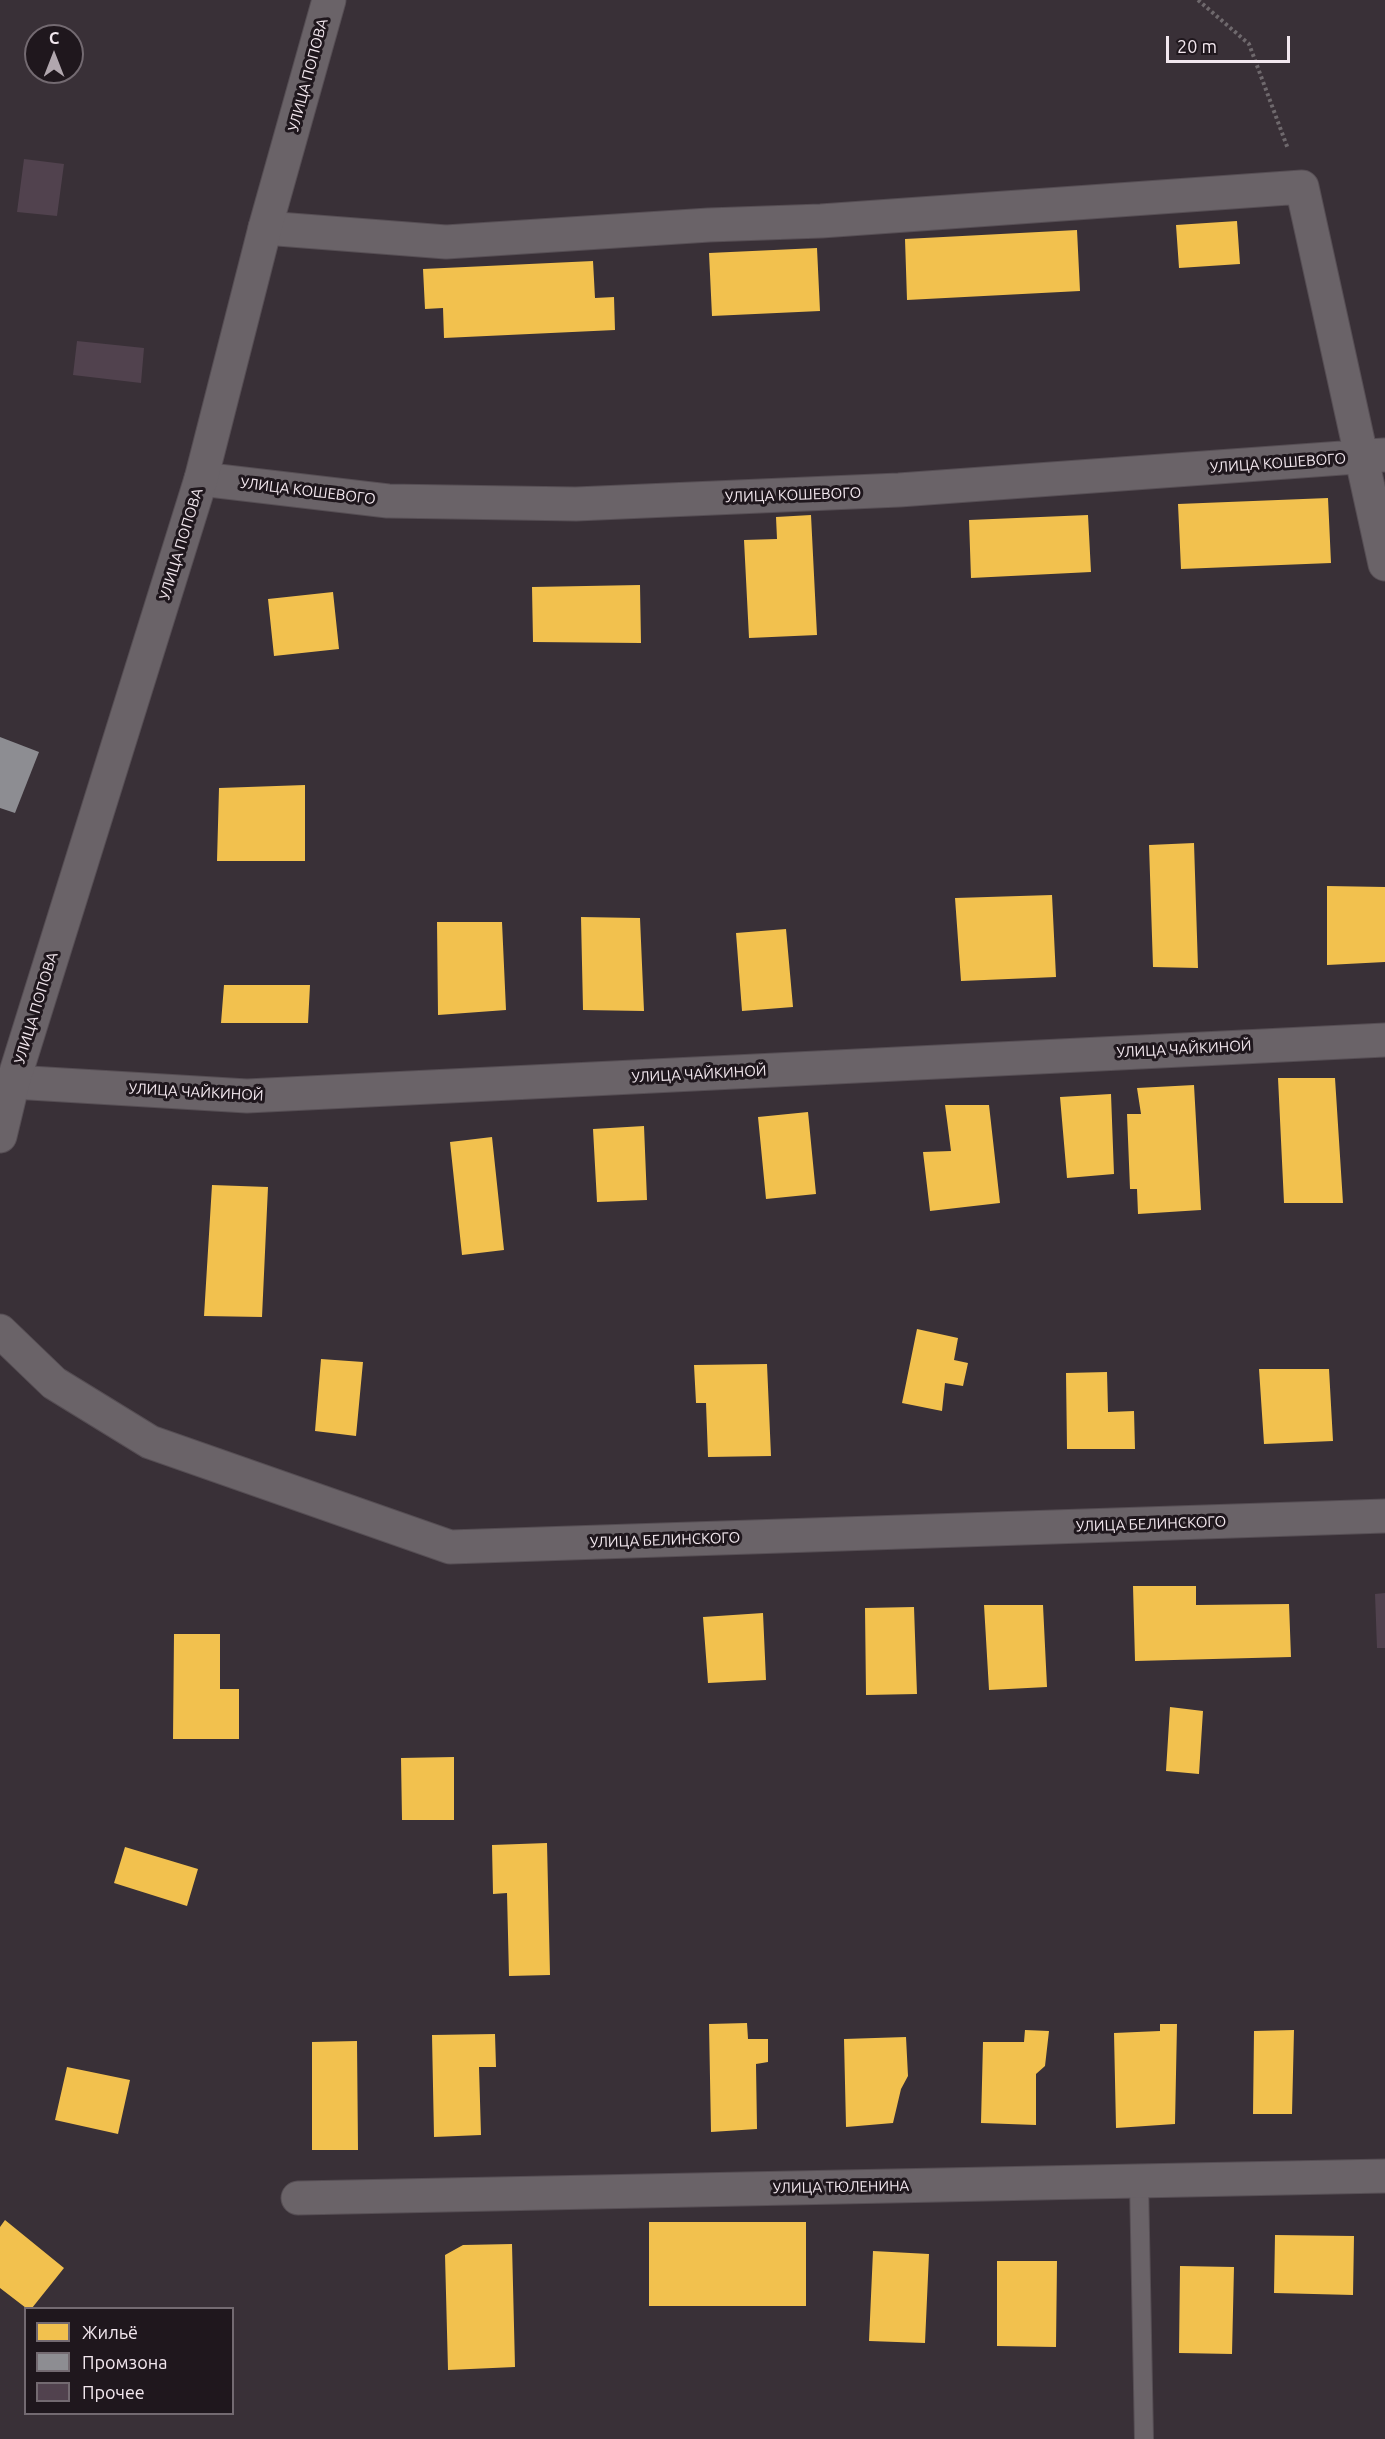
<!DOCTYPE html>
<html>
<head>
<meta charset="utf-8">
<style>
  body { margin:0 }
  #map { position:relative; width:1385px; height:2439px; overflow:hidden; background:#393037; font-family:Ubuntu,sans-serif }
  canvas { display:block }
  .legend { position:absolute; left:24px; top:2307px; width:210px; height:108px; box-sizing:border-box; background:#1f171d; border:2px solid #736a71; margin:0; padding:8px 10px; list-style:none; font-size:18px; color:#f2e7ee }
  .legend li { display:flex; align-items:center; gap:12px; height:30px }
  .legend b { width:30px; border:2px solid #736a71 }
  .north { position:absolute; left:24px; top:24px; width:60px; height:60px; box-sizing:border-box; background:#1f171d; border:2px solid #736a71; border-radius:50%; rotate:0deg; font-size:16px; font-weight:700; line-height:24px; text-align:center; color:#f2e7ee }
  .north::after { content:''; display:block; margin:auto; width:21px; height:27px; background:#b1a7ae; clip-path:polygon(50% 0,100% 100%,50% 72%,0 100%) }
  .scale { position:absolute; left:1166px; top:36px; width:124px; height:27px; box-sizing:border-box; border:3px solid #f2e7ee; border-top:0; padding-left:8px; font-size:18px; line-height:21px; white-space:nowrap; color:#f2e7ee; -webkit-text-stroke:4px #1f171d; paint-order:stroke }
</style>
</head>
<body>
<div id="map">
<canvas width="1385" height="2439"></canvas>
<ul class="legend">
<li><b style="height:16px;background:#f2c14e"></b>Жильё</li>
<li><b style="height:16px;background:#8d8d92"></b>Промзона</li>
<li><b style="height:16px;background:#51424e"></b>Прочее</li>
</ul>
<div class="north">С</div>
<div class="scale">20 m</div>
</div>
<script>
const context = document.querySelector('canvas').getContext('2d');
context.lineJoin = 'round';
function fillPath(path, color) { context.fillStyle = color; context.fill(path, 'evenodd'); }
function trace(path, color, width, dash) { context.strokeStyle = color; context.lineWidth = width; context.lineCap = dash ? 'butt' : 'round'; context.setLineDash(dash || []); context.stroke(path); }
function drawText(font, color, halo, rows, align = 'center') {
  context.font = font + ' Ubuntu,sans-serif'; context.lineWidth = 6; context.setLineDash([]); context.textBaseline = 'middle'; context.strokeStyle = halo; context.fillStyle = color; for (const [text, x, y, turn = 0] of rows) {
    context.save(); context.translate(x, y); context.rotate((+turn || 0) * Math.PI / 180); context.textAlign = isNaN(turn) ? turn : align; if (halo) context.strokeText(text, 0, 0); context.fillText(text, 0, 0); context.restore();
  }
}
fillPath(new Path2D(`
  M1237 221 1240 264 1179 268 1176 225Z
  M1077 230 1080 291 907 300 905 239Z
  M817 248 820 311 712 316 709 253Z
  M593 261 595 298 614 297 615 330 444 338 443 308 425 309 423 269Z
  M1328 498 1331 563 1181 569 1178 504Z
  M811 515 817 635 749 638 744 540 777 539 776 517Z
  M1088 515 1091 572 971 578 969 520Z
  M640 585 641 643 533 642 532 587Z
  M333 592 339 649 274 656 268 599Z
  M305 785V861H217L219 788Z
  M1194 843 1198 968 1153 967 1149 845Z
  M1327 886 1385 887V962L1327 965Z
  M1052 895 1056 977 961 981 955 898Z
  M581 917 640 918 644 1011 583 1010Z
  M437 922H502L506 1010 438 1015Z
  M786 929 793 1007 742 1011 736 933Z
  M224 985H310L308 1023H221Z
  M1278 1078H1335L1343 1203H1284Z
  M1194 1085 1201 1210 1138 1214 1137 1189H1130L1127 1114H1141L1137 1088Z
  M1111 1094 1114 1174 1067 1178 1060 1097Z
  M945 1105H989L1000 1203 930 1211 923 1152 951 1151Z
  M808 1112 816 1194 766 1199 758 1117Z
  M644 1126 647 1200 597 1202 593 1129Z
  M492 1137 504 1250 462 1255 450 1142Z
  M212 1185 268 1187 262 1317 204 1316Z
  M917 1329 958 1338 954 1360 968 1363 963 1386 945 1383 942 1411 902 1403Z
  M321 1359 363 1362 356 1436 315 1431Z
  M767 1364 771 1456 708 1457 706 1403H696L694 1365Z
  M1259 1369H1329L1333 1441 1264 1444Z
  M1107 1372 1108 1412 1134 1411 1135 1449H1067L1066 1373Z
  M1133 1586H1196V1605L1289 1604 1291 1657 1135 1661Z
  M984 1605H1043L1047 1687 989 1690Z
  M914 1607 917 1694 866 1695 865 1608Z
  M763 1613 766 1680 708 1683 703 1617Z
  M174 1634H220V1689H239V1739H173Z
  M1170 1707 1203 1711 1199 1774 1166 1771Z
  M454 1757V1820H402L401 1758Z
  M547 1843 550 1975 509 1976 507 1893 493 1894 492 1845Z
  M125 1847 198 1869 187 1906 114 1883Z
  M747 2023 748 2039H768V2062L756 2064 757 2129 711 2132 709 2024Z
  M1160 2024H1177L1175 2124 1116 2128 1114 2033 1160 2031Z
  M1025 2030 1049 2031 1045 2066 1036 2074V2125L981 2123 983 2042H1024Z
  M1294 2030 1292 2114H1253L1254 2031Z
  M495 2034 496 2067H479L481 2135 434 2137 432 2035Z
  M906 2037 908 2076 901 2089 893 2123 846 2127 844 2039Z
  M357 2041 358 2150H312V2042Z
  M67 2067 130 2080 118 2134 55 2120Z
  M5 2220 64 2268 32 2308H26L0 2288V2227Z
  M649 2222H806V2306H649Z
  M1275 2235 1354 2236 1353 2295 1274 2293Z
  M512 2244 515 2367 448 2370 445 2255 463 2245Z
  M873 2251 929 2254 925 2343 869 2341Z
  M997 2261H1057L1056 2347 997 2346Z
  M1180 2266 1234 2267 1232 2354 1179 2353Z`), '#f2c14e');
fillPath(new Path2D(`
  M0 737 39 752 15 813 0 808Z`), '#8d8d92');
fillPath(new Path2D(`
  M24 159 64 164 57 216 17 212Z
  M77 341 144 348 141 383 73 375Z
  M1385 1593V1648H1377L1375 1594Z`), '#51424e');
const service = new Path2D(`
  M1139 2181 1144 2439`);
const minor = new Path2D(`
  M265 228 446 242 709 225 821 221 1302 187 1385 564
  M201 479 388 501 576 504 899 490 1384 455
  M13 1082 247 1096 1385 1040
  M298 2198 1385 2176`);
const tertiary = new Path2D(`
  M0 1136 13 1082 201 479 265 228 329 0
  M0 1331 54 1383 150 1442 450 1547 1385 1516`);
trace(service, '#564e54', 20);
trace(minor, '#564e54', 35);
trace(tertiary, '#564e54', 35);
trace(new Path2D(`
  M1198 0 1249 44 1288 149`), '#6f696d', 4, [3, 3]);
trace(service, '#6a6368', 18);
trace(minor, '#6a6368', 33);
trace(tertiary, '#6a6368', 33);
drawText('15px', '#f2e7ee', '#1f171d', [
  ["УЛИЦА ПОПОВА",308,75,-75],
  ["УЛИЦА КОШЕВОГО",1278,463,-4],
  ["УЛИЦА КОШЕВОГО",308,491,7],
  ["УЛИЦА КОШЕВОГО",793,495,-2],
  ["УЛИЦА ПОПОВА",181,544,-73],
  ["УЛИЦА ПОПОВА",36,1008,-73],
  ["УЛИЦА ЧАЙКИНОЙ",1184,1049,-3],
  ["УЛИЦА ЧАЙКИНОЙ",699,1074,-3],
  ["УЛИЦА ЧАЙКИНОЙ",196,1092,3],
  ["УЛИЦА БЕЛИНСКОГО",1151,1524,-2],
  ["УЛИЦА БЕЛИНСКОГО",665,1540,-2],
  ["УЛИЦА ТЮЛЕНИНА",841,2187,-1]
]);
</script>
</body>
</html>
